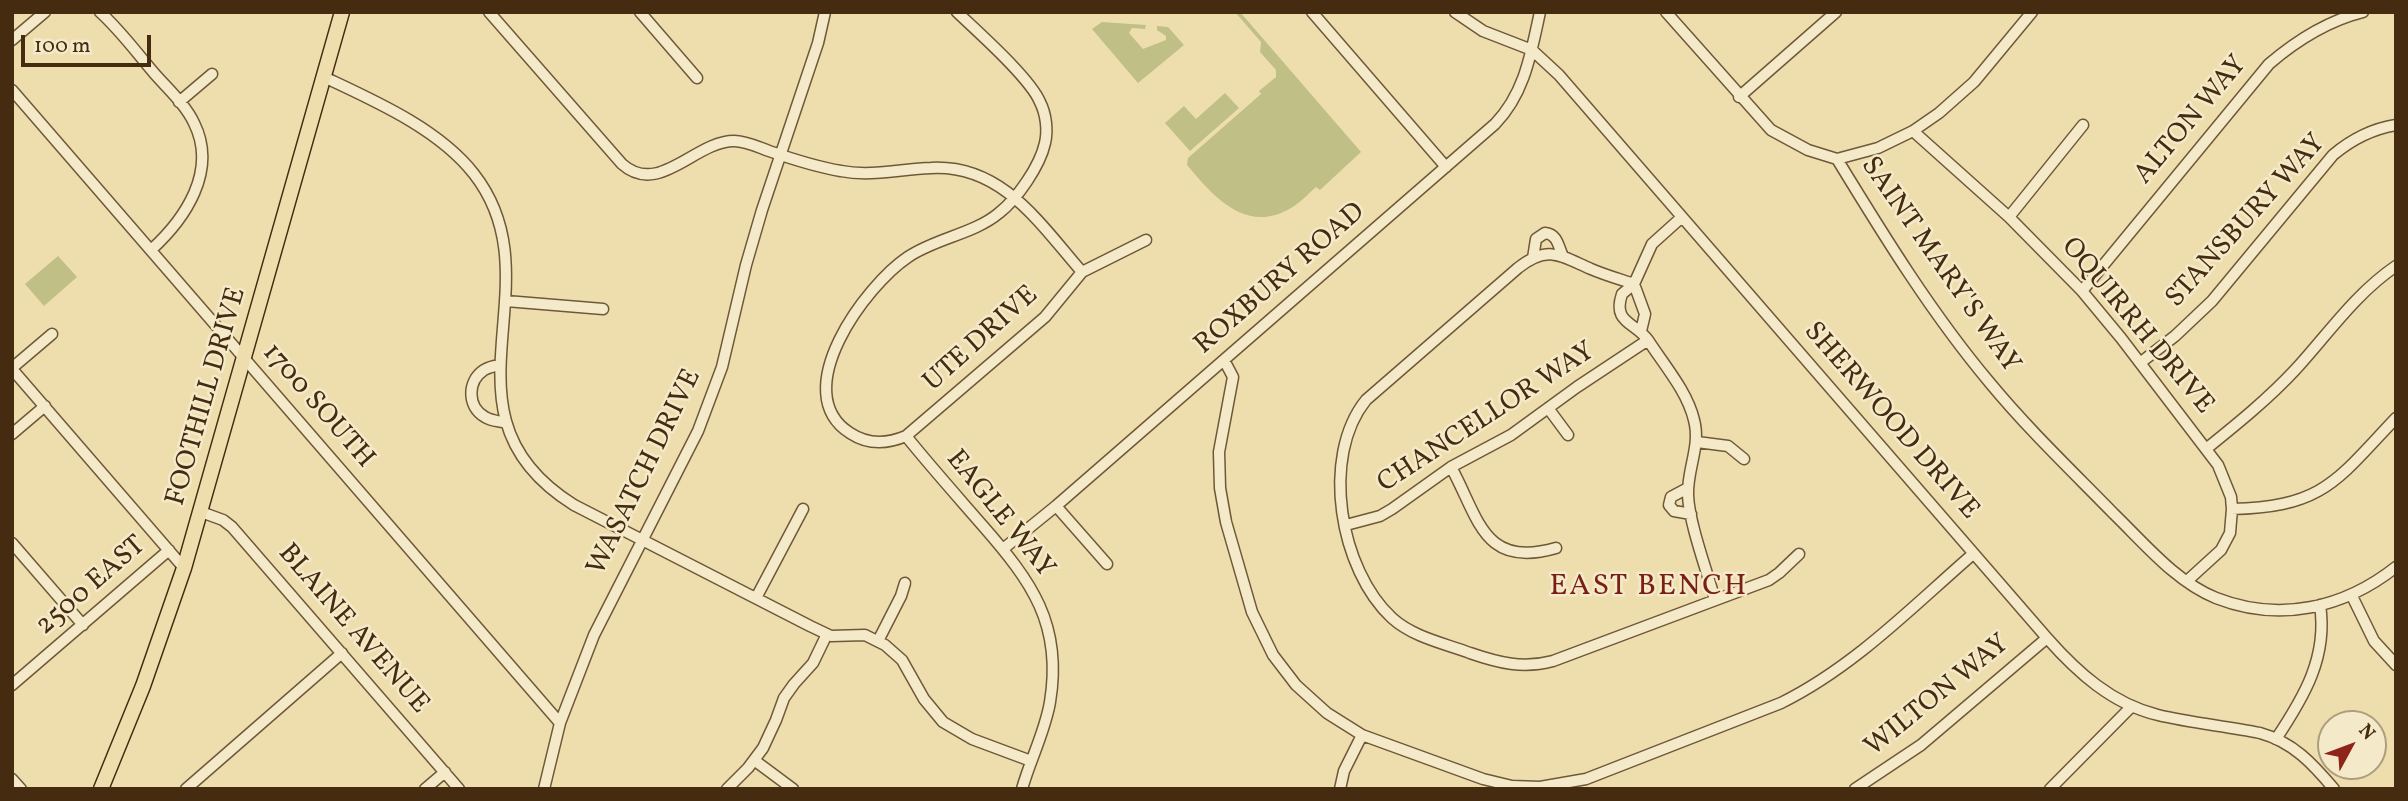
<!DOCTYPE html>
<html>
<head>
<meta charset="utf-8">
<style>
  body { margin:0 }
  #map { position:relative; width:2408px; height:801px; overflow:hidden; background:#eedeae; font-family:Vollkorn,serif }
  canvas { display:block }
  .frame { position:absolute; inset:0; border:14px solid #452b10; pointer-events:none }
  .north { position:absolute; left:2317px; top:710px; width:70px; height:70px; box-sizing:border-box; background:#f4eaca; border:2px solid #ae9e80; border-radius:50%; rotate:49deg; font-size:19px; font-weight:700; line-height:28px; text-align:center; color:#452b10 }
  .north::after { content:''; display:block; margin:auto; width:24px; height:32px; background:#8f2418; clip-path:polygon(50% 0,100% 100%,50% 72%,0 100%) }
  .scale { position:absolute; left:21px; top:35px; width:130px; height:32px; box-sizing:border-box; border:4px solid #452b10; border-top:0; padding-left:9px; font-size:21px; line-height:24px; white-space:nowrap; color:#452b10; -webkit-text-stroke:5px #f4eaca; paint-order:stroke }
</style>
</head>
<body>
<div id="map">
<canvas width="2408" height="801"></canvas>
<div class="frame"></div>
<div class="north">N</div>
<div class="scale">100 m</div>
</div>
<script>
const context = document.querySelector('canvas').getContext('2d');
context.lineJoin = 'round';
function fillPath(path, color) { context.fillStyle = color; context.fill(path, 'evenodd'); }
function trace(path, color, width, dash) { context.strokeStyle = color; context.lineWidth = width; context.lineCap = dash ? 'butt' : 'round'; context.setLineDash(dash || []); context.stroke(path); }
function drawText(font, color, halo, rows, align = 'center') {
  context.font = font + ' Vollkorn,serif'; context.lineWidth = 5; context.setLineDash([]); context.textBaseline = 'middle'; context.strokeStyle = halo; context.fillStyle = color; for (const [text, x, y, turn = 0] of rows) {
    context.save(); context.translate(x, y); context.rotate((+turn || 0) * Math.PI / 180); context.textAlign = isNaN(turn) ? turn : align; if (halo) context.strokeText(text, 0, 0); context.fillText(text, 0, 0); context.restore();
  }
}
fillPath(new Path2D(`
  M1235 12H1240L1361 152 1320 190 1316 187C1308 194 1300 203 1291 208 1246 235 1213 196 1187 165L1188 158 1261 94 1259 91 1276 77V70L1260 52 1261 42Z
  M1102 22 1146 25 1145 29 1132 28 1129 33 1143 49 1166 40V36L1157 30V26L1168 27 1184 45 1138 83 1092 29Z
  M1225 93 1239 108 1190 151 1165 123 1184 106 1196 119Z
  M58 256 77 277 44 306 25 284Z`), '#bfbf86');
const minor = new Path2D(`
  M100 12C120 30 137 53 154 73 167 88 185 104 194 123 218 171 185 219 151 250
  M489 12 622 164C659 197 695 141 734 141 746 141 758 147 769 151 792 159 817 167 841 171 871 177 901 169 931 168 1002 164 1040 224 1082 272
  M640 12 697 78
  M957 12C978 32 1030 78 1040 102 1046 114 1048 130 1045 143 1040 166 1017 199 999 213 974 234 936 238 908 257 866 285 786 392 850 433 868 445 887 444 906 436L1045 317 1082 272 1146 240
  M1312 12 1446 167
  M1455 12 1483 31 1532 50 1559 75 2047 638C2077 672 2112 704 2158 715 2191 723 2226 726 2260 733 2293 742 2313 764 2334 789
  M1666 12 1771 130 1808 150 1837 159 1878 148 1913 131 1939 113 1974 82 2032 12
  M12 40 45 12
  M324 77C375 101 439 129 474 174 560 284 428 414 574 505L810 626 831 636 865 635 885 645 902 660 924 699 943 722 972 739 1031 761
  M12 90 560 723
  M1739 97 1836 12
  M179 102 212 74
  M1913 131 2009 217 2082 291 2121 338 2218 465 2231 497 2232 509 2230 533 2221 550 2187 581
  M1837 159C1884 236 1932 314 1990 383 2028 429 2072 471 2114 514 2144 543 2176 582 2216 598 2280 623 2344 608 2396 567
  M1682 217 1652 244 1634 284 1622 294C1612 323 1635 322 1648 340 1664 365 1687 391 1694 420 1701 446 1687 469 1688 495 1689 523 1707 571 1715 600
  M2009 217 2083 125
  M1533 258 1536 239 1545 233C1557 234 1558 245 1562 254
  M1634 284C1619 279 1605 275 1591 269 1561 256 1548 244 1518 268L1366 400C1320 457 1340 570 1392 618 1413 637 1443 643 1470 653 1499 663 1523 669 1553 661L1769 580 1779 573 1799 554
  M1634 284 1645 314 1641 331
  M2082 291 2269 64C2297 40 2327 21 2363 12
  M506 301 603 309
  M1224 360 1233 377 1219 452 1220 488 1226 522 1252 612 1273 655 1296 685 1327 713 1362 735 1483 779 1512 786 1540 787 1586 779 1781 703C1854 667 1912 607 1973 554
  M2140 363 2175 336 2212 301 2333 155C2352 139 2371 129 2396 125
  M500 365C494 366 489 367 484 370 467 381 467 407 485 417 491 421 499 421 506 423
  M12 368 52 334
  M12 369 184 568
  M1548 408 1568 435
  M12 434 45 406
  M906 436C931 467 957 496 983 526 1031 581 1063 624 1050 702 1045 732 1030 760 1022 789
  M1697 442 1728 446 1744 459
  M2206 449C2237 424 2268 399 2295 370 2328 334 2355 294 2396 266
  M1451 467C1479 518 1483 569 1556 548
  M1688 488 1671 497 1669 505 1674 511 1691 514
  M1056 506 1107 564
  M2232 509C2324 507 2337 480 2396 418
  M201 512 223 520 232 527 459 789
  M1346 525 1380 516 1392 509 1451 467 1511 435 1577 387 1648 340
  M12 543 83 625
  M1003 549 1056 506 1495 124C1525 93 1531 53 1540 12
  M2352 596 2374 641 2396 665
  M756 598 803 509
  M878 641 901 596 905 583
  M12 685 169 550
  M2276 739C2304 697 2328 657 2320 605
  M754 760 793 789
  M12 779 21 789
  M186 789 342 653
  M425 789 445 772
  M544 789 560 723 594 635 698 431 722 367 746 265 762 210 818 43 825 12
  M727 789 748 768 763 748 776 720 784 698 794 684 813 663 827 634
  M1340 789 1344 771 1362 735
  M1855 789 1921 745 2047 638
  M2050 789 2132 706`);
const major = new Path2D(`
  M101 789 143 686 184 568 342 12`);
trace(minor, '#6f5838', 13);
trace(major, '#452b10', 17);
trace(minor, '#f4eaca', 10);
trace(major, '#eedeae', 14);
drawText('28px', '#452b10', '#f4eaca', [
  ["ALTON WAY",2192,121,-50],
  ["STANSBURY WAY",2247,222,-48],
  ["SAINT MARY'S WAY",1939,266,55],
  ["ROXBURY ROAD",1281,280,-41],
  ["OQUIRRH DRIVE",2136,327,50],
  ["UTE DRIVE",982,340,-42],
  ["FOOTHILL DRIVE",208,397,-74],
  ["1700 SOUTH",317,407,49],
  ["CHANCELLOR WAY",1487,419,-33],
  ["SHERWOOD DRIVE",1890,422,49],
  ["WASATCH DRIVE",646,473,-64],
  ["EAGLE WAY",999,515,51],
  ["2500 EAST",92,587,-41],
  ["BLAINE AVENUE",352,630,49],
  ["WILTON WAY",1938,697,-39]
]);
context.letterSpacing = '2px';
drawText('30px', '#7a1f14', '#f4eaca', [
  ["EAST BENCH",1649,588]
]);
context.letterSpacing = '0px';
</script>
</body>
</html>
